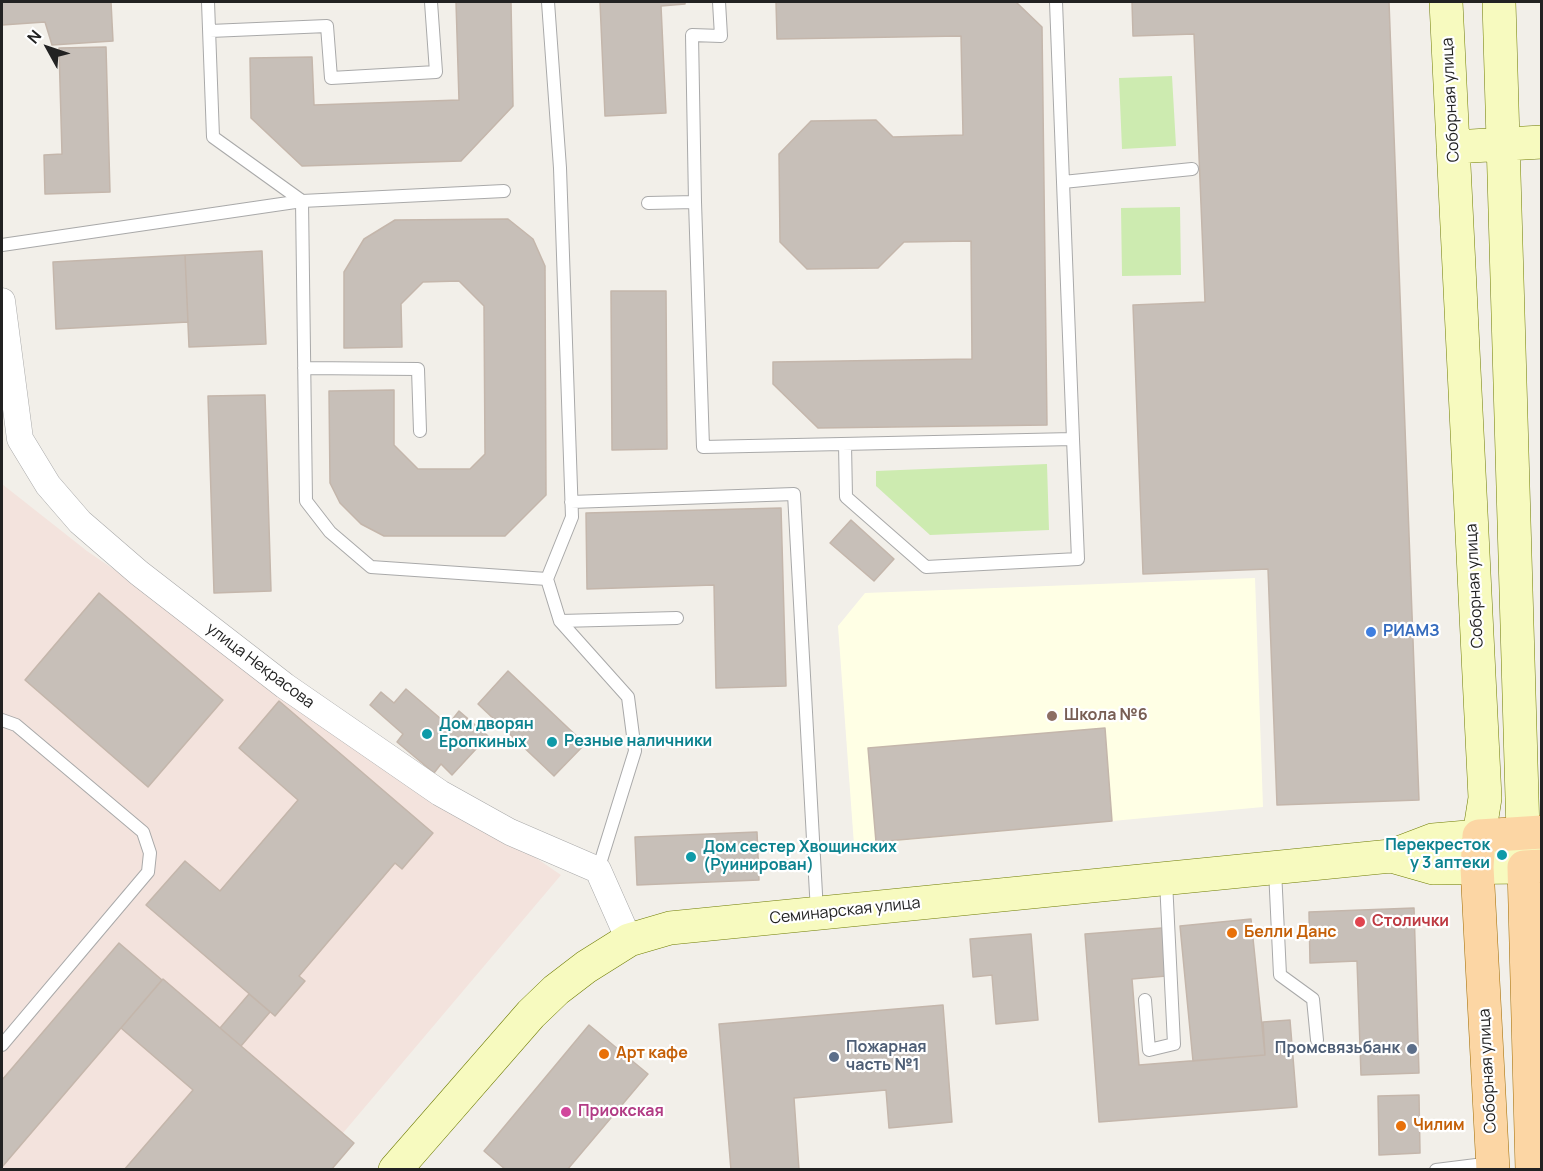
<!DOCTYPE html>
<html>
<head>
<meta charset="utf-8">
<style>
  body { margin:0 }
  #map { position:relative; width:1543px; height:1171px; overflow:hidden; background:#f2efe9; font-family:Manrope,sans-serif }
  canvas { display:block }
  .frame { position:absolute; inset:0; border:3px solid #222; pointer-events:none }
  .north { position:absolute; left:18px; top:18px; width:60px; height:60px; -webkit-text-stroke:4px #fff; paint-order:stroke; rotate:310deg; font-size:16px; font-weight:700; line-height:24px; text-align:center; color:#222 }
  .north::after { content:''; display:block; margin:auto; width:21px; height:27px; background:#222; clip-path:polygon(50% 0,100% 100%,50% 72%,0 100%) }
</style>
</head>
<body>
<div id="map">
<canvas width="1543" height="1171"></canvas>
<div class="frame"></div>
<div class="north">N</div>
</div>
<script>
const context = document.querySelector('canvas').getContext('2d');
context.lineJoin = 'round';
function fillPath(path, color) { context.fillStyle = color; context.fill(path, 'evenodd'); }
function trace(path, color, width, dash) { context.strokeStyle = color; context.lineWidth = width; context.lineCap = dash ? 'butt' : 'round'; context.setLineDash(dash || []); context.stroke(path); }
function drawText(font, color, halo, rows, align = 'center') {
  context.font = font + ' Manrope,sans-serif'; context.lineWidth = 4.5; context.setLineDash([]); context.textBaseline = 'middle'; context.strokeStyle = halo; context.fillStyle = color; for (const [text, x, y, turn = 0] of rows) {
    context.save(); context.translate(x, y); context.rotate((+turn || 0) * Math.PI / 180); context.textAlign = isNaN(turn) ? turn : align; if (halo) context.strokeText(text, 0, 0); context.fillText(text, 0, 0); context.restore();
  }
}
fillPath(new Path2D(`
  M1255 578 1263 807 854 845 838 626 865 593Z`), '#ffffe5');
fillPath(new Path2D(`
  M2 484 87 551 561 875 343 1133 331 1169H2Z`), '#f3e3dd');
fillPath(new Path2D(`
  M1172 76 1176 146 1122 149 1119 78Z
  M1180 207 1181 275 1122 276 1121 208Z
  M1047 464 1049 530 930 535 876 486V471Z`), '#cdebb0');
const building = new Path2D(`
  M2 2H111L113 41 52 45 45 22 2 25Z
  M456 2H511L513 106 461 161 302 166 251 118 250 58 312 57 314 105 459 100Z
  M600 2H685V4L661 6 666 113 605 116Z
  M776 2H1016L1042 27 1047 425 818 428 773 384V362L972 359 971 241 904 242 878 268 807 269 780 242 779 154 811 121 876 120 893 137 963 135 961 36 777 39Z
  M1132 2H1389L1419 800 1277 805 1268 569 1143 574 1133 305 1205 302 1194 34 1133 36Z
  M106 47 110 192 45 194 44 155 62 154 59 48Z
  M508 219 533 239 545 266 546 495 505 536H384L361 524 340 503 330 483 329 391 394 390V445L418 469H470L485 454 484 306 459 281 423 282 401 304 402 347 344 348V272L364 239 395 220Z
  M262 251 266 344 189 347 185 255Z
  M185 255 188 322 56 329 53 262Z
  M611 291H666L667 449 612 450Z
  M265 395 271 591 214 593 208 396Z
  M781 508 786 686 716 688 714 585 587 589 586 513Z
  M851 520 894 559 874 581 830 543Z
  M99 593 223 700 148 787 25 680Z
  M508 671 585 744 554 776 478 704Z
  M406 689 448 725 459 711 488 736 452 775 441 764 434 773 397 742 403 734 370 705 381 692 394 703Z
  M279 701 433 833 402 869 395 863 299 976 305 981 275 1016 146 905 185 861 220 891 298 800 239 748Z
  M1105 728 1112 821 876 842 868 748Z
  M757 832 759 880 637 885 635 837Z
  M1414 908 1419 1073 1361 1075 1357 961 1310 963 1309 912Z
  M1251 919 1265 1055 1193 1061 1180 926Z
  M1162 928 1166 976 1132 979 1139 1065 1265 1055 1263 1022 1290 1020 1297 1107 1099 1122 1085 934Z
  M1031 934 1038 1020 996 1024 992 975 973 977 970 939Z
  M119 943 162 980 2 1167V1080Z
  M163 979 354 1143 331 1170H124L193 1090 121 1028Z
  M249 994 270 1012 241 1046 220 1028Z
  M943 1005 952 1122 889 1128 886 1090 794 1098 799 1170H731L719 1024Z
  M589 1025 648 1074 567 1170H506L484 1151Z
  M1419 1095 1420 1153 1379 1155 1378 1096Z`);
fillPath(building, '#c7bfb8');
trace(building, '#c4b6ab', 1.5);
const lane = new Path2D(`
  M208 2 213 137 302 201 306 501 330 532 371 567 547 579 560 621 628 697 635 751 598 870
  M1056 2 1063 182
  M210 31 327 26 331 78 436 72 431 2
  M695 202 692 35 721 36 719 2
  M648 203 695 202 703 447 1073 439 1063 182 1192 169
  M2 245 302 201 504 191
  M304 368 418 369 420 431
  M845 444 846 497 926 567 1078 559 1073 439
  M571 502 794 494 817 912
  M547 579 572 517 560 168 548 2
  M560 621 677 618
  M2 720 16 725 143 832 150 853 148 872 2 1045
  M1275 870 1280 975 1313 999 1317 1040
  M1145 1000 1149 1050 1174 1044 1166 881
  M1436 1170 1492 1163`);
const street = new Path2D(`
  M2 301 20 439 48 485 80 522 139 573 285 686 440 793 510 832 598 870 629 940`);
const secondary = new Path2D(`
  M1453 147 1542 142
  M1391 856 1433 868 1524 867 1499 2
  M395 1170 531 1014 556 990 586 967 629 940 670 928 1391 856 1433 840 1479 836 1485 798 1446 2`);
const primary = new Path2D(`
  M1493 1170 1477 867 1479 836 1542 832
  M1532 1170 1524 867 1542 866`);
trace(lane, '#a9a9a9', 14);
trace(street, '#a9a9a9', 27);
trace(secondary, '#707d05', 34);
trace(primary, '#a06b00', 34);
trace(lane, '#fff', 12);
trace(street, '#fff', 26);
trace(secondary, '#f7fabf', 33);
trace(primary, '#fcd6a4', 33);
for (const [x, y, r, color] of [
  [1371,632,6,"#3f7fe0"],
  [1052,716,6,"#8d6e63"],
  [427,734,6,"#0f9aa8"],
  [552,742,6,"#0f9aa8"],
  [1502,855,6,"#0f9aa8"],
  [691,857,6,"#0f9aa8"],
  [1360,922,6,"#e0444e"],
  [1232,933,6,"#e8710a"],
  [1412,1049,6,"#5c6f8a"],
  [604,1054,6,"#e8710a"],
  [834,1057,6,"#5c6f8a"],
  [566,1112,6,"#d1479c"],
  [1401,1126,6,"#e8710a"]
]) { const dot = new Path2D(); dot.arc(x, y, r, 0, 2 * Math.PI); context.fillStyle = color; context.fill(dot); trace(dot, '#fff', 2); }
drawText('16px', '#222', '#fff', [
  ["Соборная улица",1451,100,-93],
  ["Соборная улица",1475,586,-93],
  ["улица Некрасова",260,666,37],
  ["Семинарская улица",845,911,-6],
  ["Соборная улица",1488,1071,-93]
]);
drawText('bold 16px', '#366cbe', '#fff', [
  ["РИАМЗ",1383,632]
], 'left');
drawText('bold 16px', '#785e54', '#fff', [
  ["Школа №6",1064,716]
], 'left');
drawText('bold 16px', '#0d838f', '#fff', [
  ["Дом дворян",439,725],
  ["Еропкиных",439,743],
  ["Резные наличники",564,742],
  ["Перекресток",1490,846,"right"],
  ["у 3 аптеки",1490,864,"right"],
  ["Дом сестер Хвощинских",703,848],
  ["(Руинирован)",703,866]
], 'left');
drawText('bold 16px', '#be3a42', '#fff', [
  ["Столички",1372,922]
], 'left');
drawText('bold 16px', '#c56008', '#fff', [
  ["Белли Данс",1244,933],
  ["Арт кафе",616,1054],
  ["Чилим",1413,1126]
], 'left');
drawText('bold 16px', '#4e5e75', '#fff', [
  ["Пожарная",846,1048],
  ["часть №1",846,1066],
  ["Промсвязьбанк",1400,1049,"right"]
], 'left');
drawText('bold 16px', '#b23c85', '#fff', [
  ["Приокская",578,1112]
], 'left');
</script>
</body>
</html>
